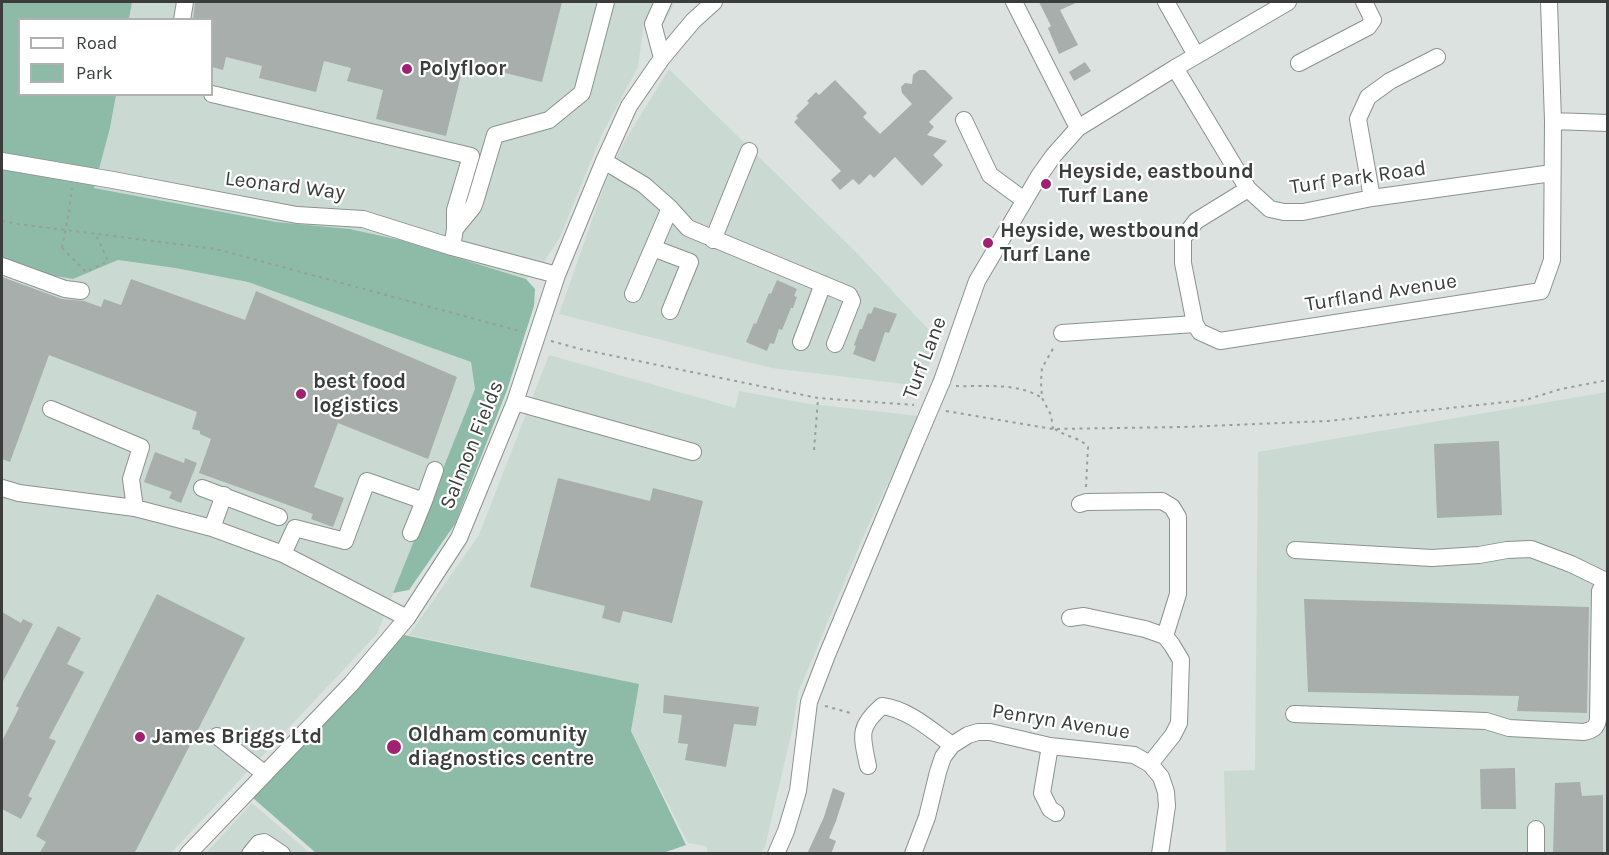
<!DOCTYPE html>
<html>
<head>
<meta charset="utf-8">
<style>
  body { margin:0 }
  #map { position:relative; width:1609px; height:855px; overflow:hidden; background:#dbe2df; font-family:Karla,sans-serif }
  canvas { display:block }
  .frame { position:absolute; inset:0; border:3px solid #3a3d3c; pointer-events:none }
  .legend { position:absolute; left:18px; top:18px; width:195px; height:78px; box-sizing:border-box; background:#fff; border:2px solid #b0b1b1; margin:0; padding:8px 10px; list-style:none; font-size:18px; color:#3a3d3c }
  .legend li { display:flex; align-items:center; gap:12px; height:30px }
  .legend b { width:30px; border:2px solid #b0b1b1 }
</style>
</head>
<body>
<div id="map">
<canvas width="1609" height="855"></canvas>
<div class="frame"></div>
<ul class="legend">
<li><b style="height:8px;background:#fff"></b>Road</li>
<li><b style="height:16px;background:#8dbba8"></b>Park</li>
</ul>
</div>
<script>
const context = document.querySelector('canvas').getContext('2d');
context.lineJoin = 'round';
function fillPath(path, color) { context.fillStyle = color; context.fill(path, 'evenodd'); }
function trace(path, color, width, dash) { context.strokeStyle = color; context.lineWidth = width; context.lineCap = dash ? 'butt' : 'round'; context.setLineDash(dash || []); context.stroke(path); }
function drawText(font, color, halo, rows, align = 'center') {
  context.font = font + ' Karla,sans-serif'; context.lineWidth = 4.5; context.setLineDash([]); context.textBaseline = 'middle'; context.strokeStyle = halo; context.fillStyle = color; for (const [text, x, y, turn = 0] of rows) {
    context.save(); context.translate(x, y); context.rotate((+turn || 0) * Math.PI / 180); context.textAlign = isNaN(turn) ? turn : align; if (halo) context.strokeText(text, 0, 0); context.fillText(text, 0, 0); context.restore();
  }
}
fillPath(new Path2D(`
  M132 2H675L662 26 644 23 638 67 602 134 560 237 542 265 526 279 400 240 350 229 276 222 94 188 110 128 116 95 212 94V20L129 19Z
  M669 69 857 253 939 341 920 386 772 368 559 314 606 181 623 144Z
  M2 258 50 275 73 279 118 260 175 268 248 282 471 362 475 389 377 634 171 853H2Z
  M549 355 735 408 739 391 810 404 919 416 863 537 798 693 793 726 765 847 761 853H708L706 846 688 843 631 731 638 684 409 635 479 535Z
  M1607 392 1608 754 1606 853H1226L1224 771 1255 770 1258 452Z
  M252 803 310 853 205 854Z`), '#cadad3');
fillPath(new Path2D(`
  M2 2H132L129 19 20 20V94L116 95 110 128 94 188 276 222 350 229 400 240 526 279 535 289 534 306 507 390 455 524 409 590 393 593 475 389 471 362 248 282 175 268 118 260 73 279 50 275 2 258Z
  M404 635 639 684 631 731 686 845 660 854 316 853 253 798Z`), '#8dbba8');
fillPath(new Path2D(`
  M195 2H562L542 82 464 63 446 136 376 119 383 90 347 81 351 68 324 61 316 92 259 78 262 66 226 57 223 70 212 67V20H193Z
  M1039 2H1078L1060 10 1078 45 1059 54 1048 28 1051 26Z
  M1085 62 1091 71 1074 81 1069 72Z
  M919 70H925L953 98 929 122 934 127 927 135 947 141 933 155 943 165 922 186 895 157 874 178 870 174 859 185 853 179 840 190 831 180 841 171 794 122 798 118 796 116 809 103 807 101 816 92 819 95 835 80 867 113 863 117 880 134 912 104 902 93 901 87 905 83 912 84 913 75Z
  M2 277 62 299 84 301 101 307 104 299 121 305 131 279 245 320 256 291 457 377 428 459 338 423 314 487 344 498 333 527 311 519 313 514 199 473 211 439 200 434V431L192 429 197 412 49 355 10 462 2 459Z
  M777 280 797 289 794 296 797 297 793 308H791L782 330 779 329 774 344 770 343 767 351 746 342 754 323 756 324 769 293 771 294Z
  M874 307 897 314 889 333 885 332 875 362 853 354 856 346 854 345 860 329H862L868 313 871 314Z
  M1499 441 1502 515 1437 518 1434 444Z
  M155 452 184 463 185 458 197 463 181 503 169 498 172 492 144 482Z
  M558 478 650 501 653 488 703 501 672 623 623 611 620 623 602 618 605 606 530 587Z
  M157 594 245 638 134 854H39L46 842 36 836Z
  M1304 599 1589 607 1587 713 1517 711 1519 696 1308 692Z
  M2 612 21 623 23 619 33 624 2 683Z
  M58 626 81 638 67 664 84 672 49 738 56 741 28 796 32 798 21 819 2 809V741L19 708 16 706Z
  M664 695 759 707 756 726 734 724 726 767 685 760 688 744 678 743 682 715 663 713Z
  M1515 768 1516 809H1481L1480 769Z
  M1580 782 1582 796 1603 795V854H1553L1555 783Z
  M833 788 845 793 836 821 829 838 836 841 831 854H807L824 817Z`), '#a7aeab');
const minor = new Path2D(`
  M1014 2 1078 128
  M1166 2 1196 55
  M182 20 185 2
  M662 58 653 24 663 2
  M1299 63 1368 27 1373 20 1364 2
  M1175 68 1248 189 1270 209 1284 212H1303L1372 198 1552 173
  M212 94 471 156 455 210V229L452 247
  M964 120 990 175 1024 200
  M1553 121 1608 123
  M2 161 113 180 297 215 363 219 452 247 557 275
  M604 161 644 185 670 208 688 228 849 295 852 301 835 344
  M1248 189 1196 221 1183 238V263L1195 324 1200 332 1220 341 1541 291 1552 260 1553 121 1549 2
  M1372 198 1358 119 1368 97 1390 81 1437 57
  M455 229 473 207 475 202 495 135 549 120 582 93 606 2
  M713 240 749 151
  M653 248 690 262 670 311
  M2 266 65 289 81 291
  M633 294 670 208
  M1062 333 1195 324
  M801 342 823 284
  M942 381 977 281 1039 176 1054 155 1078 128 1175 68 1288 2
  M515 402 693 452
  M51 409 141 447 131 479 135 508
  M2 488 19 493 135 508 212 528 283 554 407 618
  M202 488 279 517
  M1080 504 1086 502 1162 501 1172 507 1178 517V594L1165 636 1172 645 1181 660 1179 723 1173 735 1150 764
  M212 528 224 495
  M411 533 424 501
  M1295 550 1432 558 1479 555 1507 550 1531 549 1571 564 1608 582
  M283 554 295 528 345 541 367 481 424 501 435 470
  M1070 618 1084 616 1145 629 1165 636
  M1294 714 1486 721 1509 728 1584 732C1592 730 1597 728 1598 719L1600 591 1603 585 1608 582
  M217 736 265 774
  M1050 746 1042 793 1050 809 1056 813
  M868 766C862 736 857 728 882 706 908 709 931 730 952 745
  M188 854 351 684 407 618 459 538 515 402 557 275 604 161 629 106 662 58 693 21 714 2
  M250 854 259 843 264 842 282 854
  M776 854 786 831 798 791 809 702 827 655 916 442
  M913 854 927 817 938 772 943 757 952 745 968 735 978 732H990L1050 746 1134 755 1150 764 1161 777 1166 792 1167 806 1160 854
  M1536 854V829`);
trace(minor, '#8b928f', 18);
trace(new Path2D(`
  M69 212 72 188
  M2 221 18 224 216 249 523 332
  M62 248 86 272 108 261 96 235
  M551 341 580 349 818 398 914 405
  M956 386C985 387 1017 382 1042 398
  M946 411 1053 429 1183 427 1328 421 1525 400 1561 389 1608 380
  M1053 429 1051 415 1042 398 1041 382 1042 368 1054 347
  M1055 429C1065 437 1080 437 1088 447L1086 487
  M814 450 818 399
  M825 706 854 714`), '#989e9b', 2, [3, 4.5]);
trace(minor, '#fff', 16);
const minorBridge = new Path2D(`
  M916 442 942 381`);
trace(minorBridge, '#8b928f', 18, []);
trace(new Path2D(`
  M62 248 69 212`), '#989e9b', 2, [3, 4.5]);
trace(minorBridge, '#fff', 16);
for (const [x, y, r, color] of [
  [407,69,6,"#a02072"],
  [1046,184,6,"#a02072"],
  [988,243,6,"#a02072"],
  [301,394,6,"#a02072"],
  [140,737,6,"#a02072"],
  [394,747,8,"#a02072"]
]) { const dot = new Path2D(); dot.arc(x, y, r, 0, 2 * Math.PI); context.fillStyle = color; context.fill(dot); trace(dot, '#fff', 2); }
drawText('bold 21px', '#3a3d3c', '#fff', [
  ["Polyfloor",419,69],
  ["Heyside, eastbound",1058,172],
  ["Turf Lane",1058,196],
  ["Heyside, westbound",1000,231],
  ["Turf Lane",1000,255],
  ["best food",313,382],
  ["logistics",313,406],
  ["Oldham comunity",408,735],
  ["diagnostics centre",408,759],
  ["James Briggs Ltd",152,737]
], 'left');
drawText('21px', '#3a3d3c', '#fff', [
  ["Turf Park Road",1358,178,-8],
  ["Leonard Way",285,186,7],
  ["Turfland Avenue",1381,293,-9],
  ["Turf Lane",925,358,-69],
  ["Salmon Fields",472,445,-68],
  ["Penryn Avenue",1061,722,9]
]);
</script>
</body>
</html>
